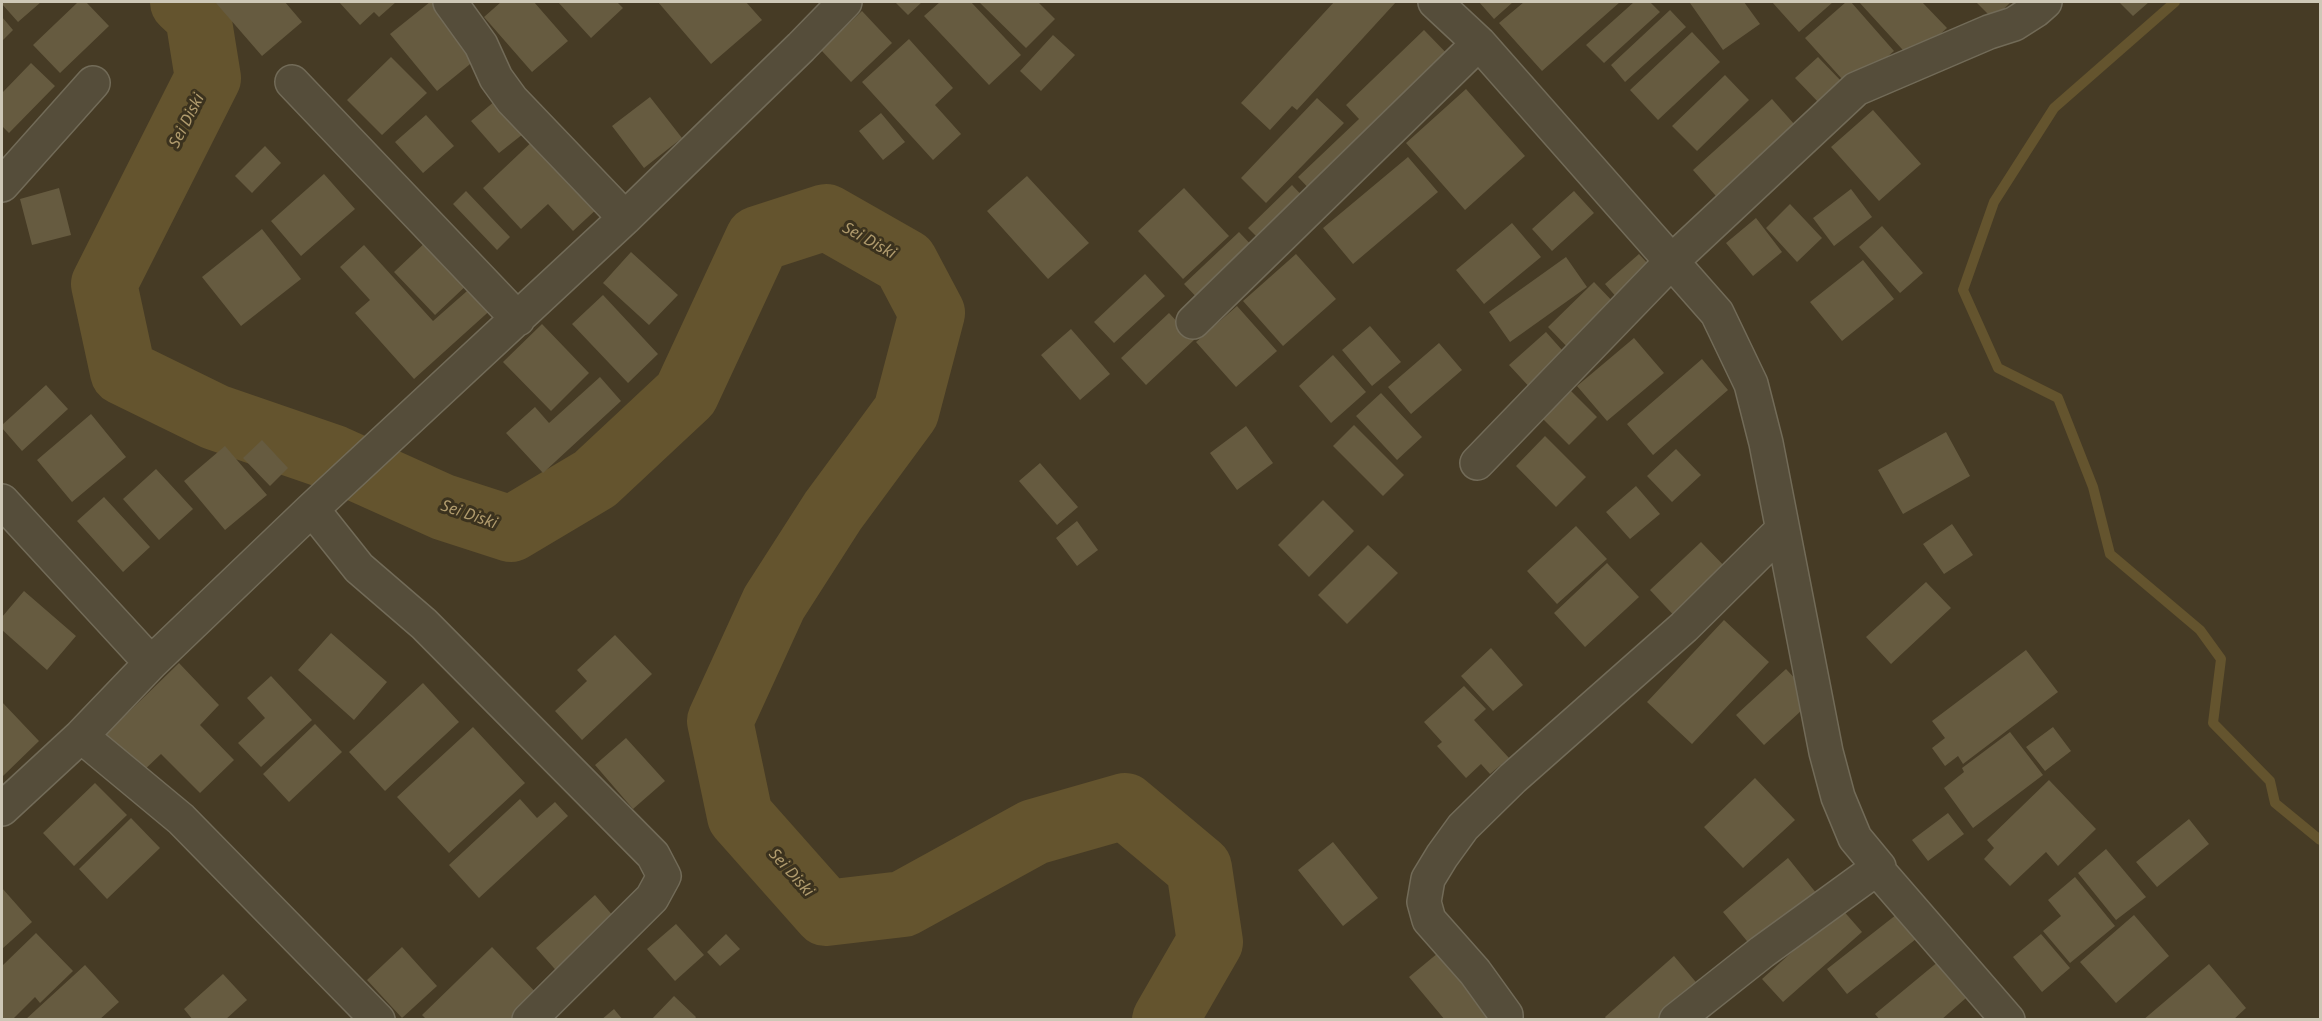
<!DOCTYPE html>
<html>
<head>
<meta charset="utf-8">
<style>
  body { margin:0 }
  #map { position:relative; width:2322px; height:1021px; overflow:hidden; background:#463b25; font-family:"Noto Sans",sans-serif }
  canvas { display:block }
  .frame { position:absolute; inset:0; border:3px solid #cec8b7; pointer-events:none }
</style>
</head>
<body>
<div id="map">
<canvas width="2322" height="1021"></canvas>
<div class="frame"></div>
</div>
<script>
const context = document.querySelector('canvas').getContext('2d');
context.lineJoin = 'round';
function trace(path, color, width, dash) { context.strokeStyle = color; context.lineWidth = width; context.lineCap = dash ? 'butt' : 'round'; context.setLineDash(dash || []); context.stroke(path); }
function fillPath(path, color) { context.fillStyle = color; context.fill(path, 'evenodd'); }
function drawText(font, color, halo, rows, align = 'center') {
  context.font = font + ' "Noto Sans",sans-serif'; context.lineWidth = 6; context.setLineDash([]); context.textBaseline = 'middle'; context.strokeStyle = halo; context.fillStyle = color; for (const [text, x, y, turn = 0] of rows) {
    context.save(); context.translate(x, y); context.rotate((+turn || 0) * Math.PI / 180); context.textAlign = isNaN(turn) ? turn : align; if (halo) context.strokeText(text, 0, 0); context.fillText(text, 0, 0); context.restore();
  }
}
trace(new Path2D(`
  M2175 2 2054 108 1994 202 1963 290 1998 368 2058 398 2093 487 2110 554 2200 630 2221 659 2213 723 2270 781 2275 803 2320 840`), '#64542e', 10);
trace(new Path2D(`
  M183 2 198 16 208 78 104 284 123 372 215 417 334 458 443 507 511 529 595 479 686 394 758 239 826 217 905 262 932 313 906 412 833 511 774 603 720 721 740 816 826 913 903 904 1034 832 1125 806 1199 868 1210 942 1165 1020`), '#64542e', 66);
fillPath(new Path2D(`
  M2 2H41L18 22 2 4Z
  M78 2H86L109 26 60 73 33 45Z
  M217 2H285L302 22 262 56 216 3Z
  M339 2H396L379 17 374 12 360 25Z
  M430 2H435L480 56 437 91 390 34Z
  M501 2H534L568 41 532 72 484 17Z
  M558 2H617L623 8 591 38Z
  M658 2H746L762 20 711 64Z
  M895 2H922L908 15Z
  M940 2H971L1021 55 989 85 924 16Z
  M979 2H1038L1055 19 1026 48Z
  M1334 2H1396L1297 110 1292 106 1270 130 1241 103Z
  M1479 2H1513L1494 19Z
  M1524 2H1620L1542 71 1499 23Z
  M1634 2H1650L1660 12 1604 63 1586 45Z
  M1691 2H1744L1760 24 1723 50 1690 3Z
  M1772 2H1833L1799 32Z
  M1846 2H1851L1894 51 1851 89 1805 38Z
  M1859 2H1922L1947 28 1912 60Z
  M1976 2H2037L2024 15 2011 2 1993 19Z
  M2119 2H2149L2133 16Z
  M1670 10 1686 27 1625 82 1611 65Z
  M862 11 892 43 851 82 821 50Z
  M2 17 13 30 2 41Z
  M1424 30 1455 62 1316 196 1298 177 1359 119 1346 105Z
  M1692 32 1720 62 1658 120 1630 90Z
  M1053 35 1075 55 1041 91 1020 71Z
  M909 39 953 88 935 105 961 134 933 160 862 82Z
  M391 57 427 93 382 135 347 100Z
  M1818 57 1843 83 1820 104 1795 78Z
  M31 63 55 86 9 133 2 126V93Z
  M1725 75 1749 100 1697 151 1672 126Z
  M1466 89 1525 156 1465 210 1406 143Z
  M650 97 682 138 644 168 612 126Z
  M1317 98 1344 123 1266 203 1241 178Z
  M1772 99 1802 133 1723 204 1693 170Z
  M495 101 523 134 499 153 471 121Z
  M1873 110 1921 164 1879 201 1831 147Z
  M881 113 905 142 883 160 859 131Z
  M426 115 454 146 423 173 395 142Z
  M537 137 600 206 573 231 548 204 521 229 483 188Z
  M265 146 281 163 252 193 235 176Z
  M1408 157 1438 192 1353 264 1323 228Z
  M324 174 355 209 301 256 271 221Z
  M1027 176 1089 243 1048 279 987 211Z
  M1292 185 1309 203 1266 246 1248 228Z
  M59 188 71 235 32 245 20 199Z
  M1184 188 1229 236 1183 279 1138 231Z
  M1851 189 1872 217 1834 246 1813 218Z
  M466 191 510 237 497 250 453 204Z
  M1574 191 1594 213 1552 251 1532 229Z
  M1790 204 1822 238 1797 262 1766 228Z
  M1756 218 1782 252 1753 276 1726 243Z
  M1512 223 1541 257 1484 304 1456 270Z
  M1882 226 1923 273 1900 293 1859 247Z
  M262 229 301 279 241 326 202 277Z
  M1239 232 1257 251 1202 303 1184 284Z
  M430 238 470 282 435 315 394 272Z
  M364 245 433 321 475 284 495 306 414 379 355 313 370 300 340 267Z
  M631 252 678 295 649 325 603 283Z
  M1296 254 1336 299 1283 346 1243 301Z
  M1639 254 1658 275 1624 306 1605 284Z
  M1566 257 1587 287 1510 342 1489 312Z
  M1863 260 1894 299 1842 341 1810 302Z
  M1145 274 1165 296 1114 343 1094 322Z
  M1594 282 1619 308 1573 353 1548 327Z
  M603 295 658 354 628 383 572 324Z
  M1237 306 1277 351 1236 387 1196 342Z
  M1169 313 1194 340 1146 385 1121 358Z
  M542 324 589 373 551 411 503 362Z
  M1370 326 1401 362 1372 386 1342 350Z
  M1071 329 1110 374 1080 400 1041 355Z
  M1546 332 1570 359 1534 392 1509 365Z
  M1634 338 1664 373 1607 421 1577 386Z
  M1439 343 1462 370 1411 414 1388 387Z
  M1333 355 1366 392 1331 423 1299 386Z
  M1702 359 1728 390 1653 455 1627 424Z
  M600 377 621 401 543 473 506 433 535 407 549 423Z
  M46 385 68 409 22 451 2 428V425Z
  M1570 390 1597 417 1569 445 1542 418Z
  M1381 393 1422 437 1397 460 1356 416Z
  M91 414 126 457 72 502 37 460Z
  M1354 425 1404 475 1383 496 1333 446Z
  M1246 426 1273 463 1237 490 1210 453Z
  M1946 432 1970 476 1903 514 1878 470Z
  M1545 436 1586 477 1556 507 1516 466Z
  M262 440 288 468 270 486 243 458Z
  M225 446 267 495 225 530 184 481Z
  M1676 449 1701 475 1672 502 1647 476Z
  M1040 463 1078 507 1057 525 1019 481Z
  M156 469 193 509 159 540 123 499Z
  M1636 486 1660 514 1630 539 1606 512Z
  M104 497 150 547 123 572 77 521Z
  M1323 500 1354 531 1309 577 1278 545Z
  M1077 521 1098 550 1077 566 1056 538Z
  M1952 524 1973 555 1944 574 1923 544Z
  M1576 526 1607 559 1557 604 1527 571Z
  M1701 542 1731 573 1680 622 1650 590Z
  M1368 545 1398 573 1347 624 1318 595Z
  M1607 563 1639 597 1585 647 1554 613Z
  M1926 582 1951 608 1891 664 1866 637Z
  M24 591 76 636 47 670 2 630V617Z
  M1724 620 1769 662 1692 744 1647 702Z
  M331 633 387 682 354 720 298 670Z
  M615 635 652 674 582 740 555 711 587 681 577 670Z
  M1491 648 1523 685 1493 711 1461 676Z
  M2026 650 2058 692 1963 764 1958 756 1945 766 1932 748 1945 738 1932 721Z
  M179 663 219 705 200 725 234 760 200 793 161 754 140 774 103 737Z
  M1786 669 1814 699 1764 745 1736 715Z
  M271 676 312 720 261 767 238 743 265 718 247 698Z
  M423 683 459 722 385 791 349 752Z
  M1464 686 1486 709 1474 720 1509 758 1490 774 1481 764 1466 778 1437 746 1442 742 1424 722Z
  M2 702 39 741 2 777Z
  M315 724 342 752 289 802 263 774Z
  M473 727 525 783 449 853 397 797Z
  M2053 727 2071 751 2045 771 2026 747Z
  M2010 732 2043 775 1973 828 1944 788 1964 772 1962 768Z
  M626 738 665 781 633 809 595 765Z
  M1755 778 1795 820 1743 868 1704 827Z
  M2049 780 2096 829 2058 866 2046 852 2010 886 1984 859 1994 848 1987 840Z
  M95 783 127 815 74 866 43 833Z
  M520 799 537 818 555 802 568 816 479 898 449 865Z
  M1948 813 1964 834 1928 861 1912 840Z
  M131 818 160 848 107 899 79 869Z
  M2189 819 2209 844 2157 887 2136 862Z
  M1333 842 1378 898 1343 926 1298 870Z
  M2106 849 2146 897 2116 920 2078 873Z
  M1788 858 1821 899 1756 952 1723 912Z
  M2075 877 2115 926 2070 963 2043 931 2061 916 2048 900Z
  M2 888 32 922 2 949Z
  M595 895 621 925 562 977 536 948Z
  M1841 908 1862 932 1783 1002 1762 979Z
  M1901 911 1921 935 1847 994 1827 969Z
  M2134 915 2169 956 2116 1003 2080 962Z
  M676 924 704 955 675 981 647 949Z
  M36 933 73 971 40 1003 35 997 12 1020H2V966Z
  M726 934 740 949 720 966 707 952Z
  M2041 934 2070 968 2042 992 2013 957Z
  M402 947 437 986 402 1018 367 980Z
  M492 947 545 1002 526 1020H427L422 1015Z
  M1438 953 1493 1018 1491 1020H1445L1409 977Z
  M1674 956 1700 987 1662 1020H1607L1605 1017Z
  M1945 956 1962 976 1954 983 1966 998 1941 1020H1880L1875 1014Z
  M2209 964 2246 1008 2233 1020H2143Z
  M85 965 119 1002 99 1020H25Z
  M223 974 247 1000 225 1020H193L184 1009Z
  M674 996 696 1017 694 1020H651Z
  M614 1009 623 1020H601Z`), '#665b40');
const street = new Path2D(`
  M450 2 481 45 496 78 512 100 625 218
  M1435 2 1479 43 1717 313 1751 384 1766 443 1826 752 1838 797 1855 838 1879 867 1877 869 2008 1020
  M292 82 518 319
  M2 185 93 83
  M1193 322 1479 43
  M1477 463 1672 261 1856 89 1989 32 2014 24 2036 10 2045 2
  M2 501 151 663
  M312 509 359 568 424 624 653 855 664 876 652 898 529 1020
  M81 736 181 819 378 1020
  M2 809 81 736 151 663 312 509 625 218 801 47 845 2
  M1506 1020V1015L1475 972 1429 920 1424 902 1428 879 1442 856 1463 827 1513 778 1684 627 1782 530
  M1676 1020 1762 952 1879 867`);
trace(street, '#726b58', 36);
trace(street, '#554d3a', 33);
drawText('italic 16px', '#b09b6d', '#3b321e', [
  ["Sei Diski",187,121,-63],
  ["Sei Diski",869,241,29],
  ["Sei Diski",469,515,19],
  ["Sei Diski",791,873,48]
]);
</script>
</body>
</html>
